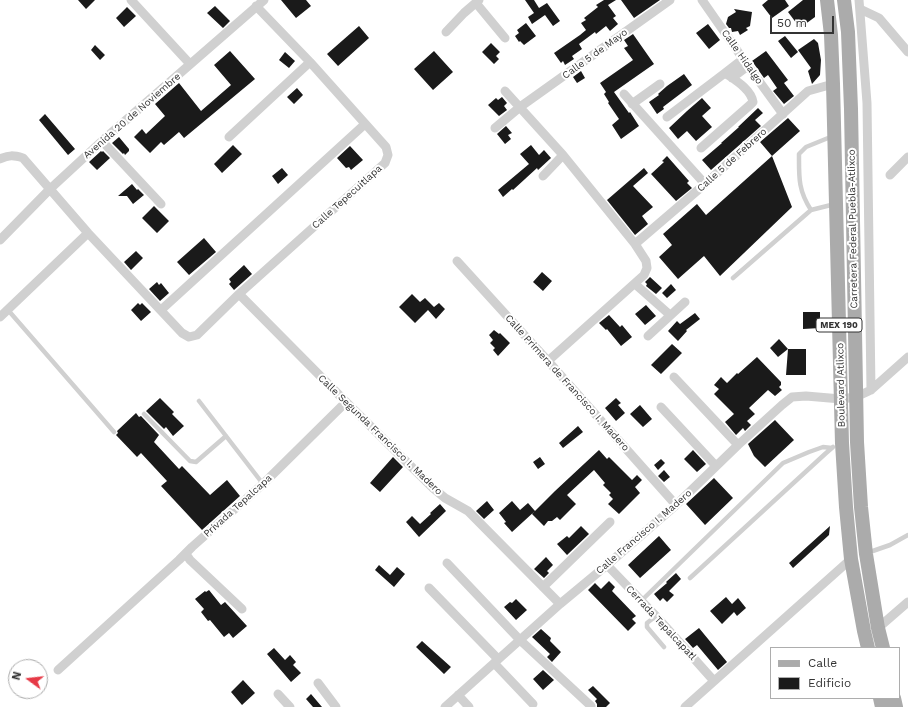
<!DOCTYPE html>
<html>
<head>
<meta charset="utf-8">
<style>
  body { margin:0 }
  #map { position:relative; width:908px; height:707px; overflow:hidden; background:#fff; font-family:"Work Sans",sans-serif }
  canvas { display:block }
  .legend { position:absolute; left:770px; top:647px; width:130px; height:52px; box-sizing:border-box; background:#fff; border:1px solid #adadad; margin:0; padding:5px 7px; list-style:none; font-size:12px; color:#333 }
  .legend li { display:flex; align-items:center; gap:8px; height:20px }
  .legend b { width:20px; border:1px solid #adadad }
  .north { position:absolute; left:8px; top:659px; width:40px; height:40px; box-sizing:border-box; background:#fff; border:1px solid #adadad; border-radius:50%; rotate:285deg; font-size:11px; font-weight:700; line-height:16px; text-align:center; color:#333 }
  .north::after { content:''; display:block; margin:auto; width:14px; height:18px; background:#e63946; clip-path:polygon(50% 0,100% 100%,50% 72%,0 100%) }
  .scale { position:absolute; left:770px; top:16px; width:64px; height:18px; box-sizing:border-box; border:2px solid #333; border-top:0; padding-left:5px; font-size:12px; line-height:14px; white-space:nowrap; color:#333; -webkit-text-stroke:3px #fff; paint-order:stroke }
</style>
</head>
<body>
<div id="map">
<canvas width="908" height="707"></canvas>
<ul class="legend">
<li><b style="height:5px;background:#ababab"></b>Calle</li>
<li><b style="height:11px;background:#1a1a1a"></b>Edificio</li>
</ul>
<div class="north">N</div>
<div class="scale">50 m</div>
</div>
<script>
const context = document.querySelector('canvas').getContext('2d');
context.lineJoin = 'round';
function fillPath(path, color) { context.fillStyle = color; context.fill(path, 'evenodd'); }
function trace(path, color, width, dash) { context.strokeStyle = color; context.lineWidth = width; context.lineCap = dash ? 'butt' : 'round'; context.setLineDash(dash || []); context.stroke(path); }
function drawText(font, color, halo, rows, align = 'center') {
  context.font = font + ' "Work Sans",sans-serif'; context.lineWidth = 4; context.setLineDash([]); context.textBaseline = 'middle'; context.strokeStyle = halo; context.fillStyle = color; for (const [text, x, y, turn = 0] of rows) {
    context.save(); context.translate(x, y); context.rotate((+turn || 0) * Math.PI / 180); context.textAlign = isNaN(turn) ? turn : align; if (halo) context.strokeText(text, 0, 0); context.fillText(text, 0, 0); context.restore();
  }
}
fillPath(new Path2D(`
  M78 0H95L86 9Z
  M281 0H306L311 6 296 18Z
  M525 0H534L539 8 547 3 560 21 553 26 545 15 532 24 528 17 534 13Z
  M604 0H616L608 5 616 16 613 18 618 24 610 31 606 26 596 34 595 32 579 44 582 49 572 56 574 59 565 65 563 61 561 63 554 53 580 35 586 30 581 23 586 20 584 18 598 7 596 5Z
  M621 0H660L634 18Z
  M768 0H785L789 6 772 18 762 5Z
  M803 0H815V17L800 28 788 12Z
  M215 6 230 21 223 28 207 13Z
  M127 7 136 16 124 27 116 18Z
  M734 9 752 12 750 26 746 28 748 30 740 35 738 31 732 32 731 28H729L726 24 728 17 736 12Z
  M526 23 536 36 524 45 520 41 519 42 515 36 519 33 517 30Z
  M708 24 720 40 709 49 696 33Z
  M359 26 369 38 338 66 327 54Z
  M633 34 654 64 614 92 629 113 630 112 639 126 621 139 612 125 619 119 608 103 609 102 604 94 606 92 600 83 633 60 624 48 628 46 624 40Z
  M785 36 798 52 791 58 778 41Z
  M814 39 818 43 821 60 820 75 812 84 808 71 811 68 798 50Z
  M491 43 500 52 496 56 499 59 494 64 482 52Z
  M95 45 105 55 100 60 91 50Z
  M230 51 255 79 184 138 179 132 164 145 161 142 150 153 134 137 142 129 146 134 165 116 155 104 179 83 201 111 231 85 214 65Z
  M434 51 453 72 433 90 414 69Z
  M766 51 788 80 784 83 794 96 784 104 773 91 777 88 768 75 764 78 752 61Z
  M285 52 295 61 289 68 279 60Z
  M581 71 585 78 577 83 573 77Z
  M684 74 692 85 663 107 664 109 657 114 649 102 659 95 658 94 667 86Z
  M297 88 303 95 294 104 287 97Z
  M502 97 507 103 504 106 507 110 499 116 488 105 496 98 498 100Z
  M702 98 711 108 702 116 712 127 696 141 687 131 678 139 669 128 687 111Z
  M758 108 763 113 755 120 761 126 711 170 702 160 722 143H721L739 127H738Z
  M45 114 75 149 68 155 39 120Z
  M788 118 800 131 772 156 760 142Z
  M506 126 512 133 508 135 511 139 505 144 497 134Z
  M119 137 129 149V151L125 155 124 153 123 154 112 143Z
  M233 145 242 154 222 173 214 164Z
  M531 145 539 155 544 150 551 158 538 170 537 168 513 190 512 189 503 197 498 190 529 164 520 154Z
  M350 146 363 160 351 170 349 167 346 168 337 158Z
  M101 151 102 152 103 151 110 158 97 170 89 162Z
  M667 156 689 181 687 183 692 188 676 201 651 174 664 162 662 161Z
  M772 156 792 207 720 276 704 256 678 279 659 257 672 245 663 234 697 204 706 215Z
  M282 168 288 175 278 184 272 176Z
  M644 168 648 173 633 186 653 207 642 216 648 224 635 235 607 200Z
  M132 184 137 190 138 189 144 195 133 204 127 196H118Z
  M154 206 169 221 157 233 142 218Z
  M204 238 216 252 189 275 177 262Z
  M136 251 143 258 131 270 124 262Z
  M244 265 252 274 234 290 229 284 231 282 229 279Z
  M542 272 552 281 543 291 533 282Z
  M650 277 662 288 656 294 646 286 647 284 645 282Z
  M157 282 159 285 161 283 169 293 160 301 149 289Z
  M671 284 676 290 667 298 662 293Z
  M412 294 420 302 425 298 434 307 439 303 445 309 436 319 428 310 415 323 399 307Z
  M138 303 140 305 142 303 151 312 141 321 131 310Z
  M646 305 656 316 645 325 635 314Z
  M803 312H820V328L803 329Z
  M695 313 700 319 686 330 687 331 678 341 668 331 677 321 680 324Z
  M609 315 620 327 622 325 632 337 621 346 607 329 606 330 599 323Z
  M494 330 499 334 500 333 510 343 498 356 493 350 495 348 490 343 493 340 489 335Z
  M779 339 788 349 778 357 770 348Z
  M672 344 682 353 661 374 651 365Z
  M788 349H806V375H786Z
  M757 357 781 382V385L779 387 782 390 775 396 768 390 749 408 755 414 747 421 751 425 745 431 743 428 736 435 725 422 734 414 714 394 719 389 714 385 721 377 727 383 737 373 738 374Z
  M160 398 174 412 172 414 184 426 173 436 166 427 164 429 146 411Z
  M616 398 621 403 618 405 625 413 616 421 605 408Z
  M640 405 652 419 643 427 630 414Z
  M136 413 139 417 141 416 159 435 154 442 179 469 182 466 210 495 227 480 240 496 202 530 161 486 167 481 141 453 137 457 116 435 118 433 117 431Z
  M775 420 794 440 765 467 754 456 748 444Z
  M578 426 583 432 563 448 559 443Z
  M599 450 607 459 609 457 632 480 637 475 642 480 635 487 640 493 619 514 608 504 613 499 609 495 611 493 603 485 605 483 594 470 567 495 576 504 560 520 557 517 552 521H548L544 526 532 514 555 491Z
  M693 450 706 464 697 472 684 459Z
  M393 457 403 467 380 492 370 483Z
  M540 457 545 464 538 469 533 462Z
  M661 459 665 463 658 470 654 465Z
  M664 470 670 477 664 482 658 476Z
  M714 478 733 498 705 525 686 504Z
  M487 501 494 510 484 519 476 511Z
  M512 501 520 510 528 503 535 511 512 532 504 523 506 522 499 513Z
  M440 504 446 511 419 537 406 522 412 516 420 524 431 514 430 513Z
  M581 526 589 534 567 555 557 544 567 536 569 538Z
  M830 526 829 535 793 568 789 563Z
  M659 536 671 550 640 578 628 565Z
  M546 557 553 565 547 571 549 573 544 578 534 569Z
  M379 565 390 575 397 567 405 574 394 587 375 570Z
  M676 573 681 579 669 591 674 595 667 602 663 598 660 601 654 594 667 583 666 582Z
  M609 581 615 587 612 591 636 616 632 619 636 623 628 631 588 590 595 583 601 589Z
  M209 590 221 605 225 602 247 626 233 638 229 633 224 637 210 620 208 621 201 612 204 609 195 599 205 591 206 592Z
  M726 597 732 604 738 598 746 608 737 616 734 612 722 624 710 611Z
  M516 599 527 610 516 620 504 607 510 602 512 603Z
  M699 628 727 662 718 670 697 645 693 648 685 639Z
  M541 629 551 638 550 641 561 652 552 662 547 657 550 654 532 637Z
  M422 641 451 667 444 674 416 647Z
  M274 648 285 660 290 655 296 662 293 665 301 673 291 682 267 654Z
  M543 670 554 680 543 690 533 679Z
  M243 680 255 693 242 705 231 692Z
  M593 686 610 703 606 707H597V704L595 701 597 699 588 690Z
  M311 694 322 707H313L306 699Z`), '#1a1a1a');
trace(new Path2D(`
  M833 136 806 147 799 154C799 177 798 190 811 210L835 204
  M733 278 811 210
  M8 310 114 432
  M199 401 263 484
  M144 414 190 461 196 462 226 436
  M867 553 890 545 908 535
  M690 578 825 454 833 447
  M641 601 783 463 809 452 823 447 832 448
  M656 616 647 623V627L664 647`), '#d0d0d0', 4.5);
trace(new Path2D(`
  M131 0 190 64
  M702 0 748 66 783 114
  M859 0 867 103 871 390
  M476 3 505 38
  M860 9 879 18 908 52
  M446 32 464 13 479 0
  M725 73 743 59
  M732 78 748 66
  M505 91 563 155 635 244 646 261 647 268 644 275 548 361
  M624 94 705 184
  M632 104 660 84
  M667 117 725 73C735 80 751 89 753 102L750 105 701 148
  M495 128 520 107 670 0
  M229 137 310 62
  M102 141 161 204
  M0 159C9 155 13 155 23 158L88 233 182 333 189 337 197 335 239 294 385 163 388 155 386 147 310 62 256 6
  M890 175 908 157
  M543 176 563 155
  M0 240 50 189 102 141 264 0
  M635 244 705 184 808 91 833 84
  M457 261 548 361 676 505
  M635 284 670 315
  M239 294 346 402 433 488 445 498 468 511 560 604
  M161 310 365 124
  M0 317 88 233
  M648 336 685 302
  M674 377 738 445
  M661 407 716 466
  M186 554 190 560 242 609
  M447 563 520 640 591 706
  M607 565 656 616 714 681
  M543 587 610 522
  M429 588 498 659
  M878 628 908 602
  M494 663 533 704
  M58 670 179 560 192 547 263 484 346 402
  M318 683 336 707
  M278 694 290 707
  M458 695 469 707
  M445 707 560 604 607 565 676 505 738 445 782 405 792 397 806 396 841 399 856 397 871 390 908 357
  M685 707 851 559`), '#d0d0d0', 9);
trace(new Path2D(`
  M827 0 831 35 833 84 842 443 846 507 851 559 864 631 868 648
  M844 0 848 32 851 109 857 442 861 507 866 554 878 628 883 648
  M880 698 882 707
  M894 698 896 707`), '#ababab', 14);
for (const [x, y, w] of [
  [839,325,46]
]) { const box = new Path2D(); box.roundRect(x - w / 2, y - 7, w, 14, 3); context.fillStyle = '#fff'; context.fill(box); trace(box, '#333', 1); }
drawText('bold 9px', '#333', null, [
  ["MEX 190",839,325]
]);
drawText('10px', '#333', '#fff', [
  ["Calle 5 de Mayo",595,54,-36],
  ["Calle Hidalgo",742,57,55],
  ["Avenida 20 de Noviembre",132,116,-41],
  ["Calle 5 de Febrero",732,160,-42],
  ["Calle Tepecuitlapa",347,197,-42],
  ["Carretera Federal Puebla-Atlixco",853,229,-91],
  ["Calle Primera de Francisco I. Madero",567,383,48],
  ["Boulevard Atlixco",841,385,-91],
  ["Calle Segunda Francisco I. Madero",380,435,44],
  ["Privada Tepalcapa",238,506,-42],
  ["Calle Francisco I. Madero",644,532,-41],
  ["Cerrada Tepalcapatl",661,623,47]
]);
</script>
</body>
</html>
